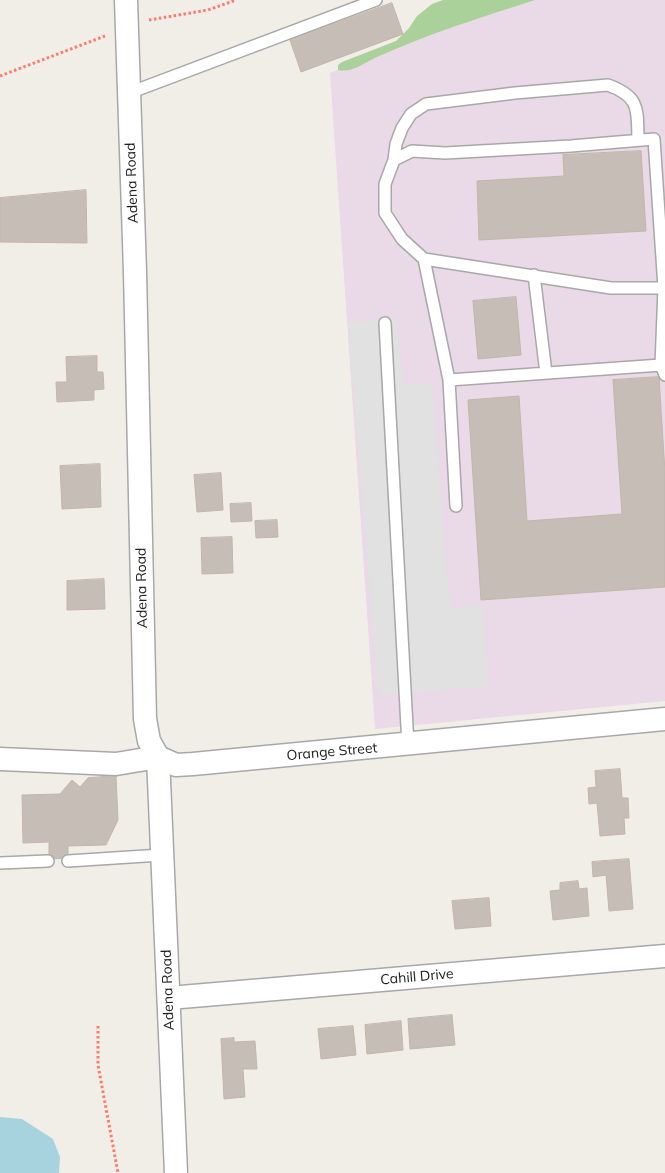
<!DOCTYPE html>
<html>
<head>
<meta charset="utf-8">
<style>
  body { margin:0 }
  canvas { display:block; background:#f1eee7 }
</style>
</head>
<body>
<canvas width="665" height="1173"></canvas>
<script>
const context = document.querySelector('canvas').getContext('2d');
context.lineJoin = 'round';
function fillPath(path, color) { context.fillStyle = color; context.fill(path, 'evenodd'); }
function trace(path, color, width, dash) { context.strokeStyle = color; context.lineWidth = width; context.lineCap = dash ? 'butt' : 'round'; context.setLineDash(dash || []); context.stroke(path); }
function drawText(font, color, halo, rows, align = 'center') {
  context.font = font + ' Mulish,sans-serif'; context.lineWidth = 4.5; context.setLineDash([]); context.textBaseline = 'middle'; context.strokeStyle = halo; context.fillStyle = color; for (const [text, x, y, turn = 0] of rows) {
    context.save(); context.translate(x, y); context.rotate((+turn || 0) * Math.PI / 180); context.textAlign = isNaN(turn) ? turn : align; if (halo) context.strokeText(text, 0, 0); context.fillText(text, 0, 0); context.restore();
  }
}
fillPath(new Path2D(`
  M515 0H665V701L375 729 330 73Z`), '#ead9e7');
fillPath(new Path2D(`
  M443 0H535C482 17 428 34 377 57 364 63 352 73 338 70V65L342 62 396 41 409 28 417 16 432 4Z`), '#abd19b');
fillPath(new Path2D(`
  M397 319 403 385 432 383 450 608 483 606 489 686 378 695 348 323Z`), '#e1e1e1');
fillPath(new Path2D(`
  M0 1117 22 1119 53 1139 60 1157 59 1173H0Z`), '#a7d3df');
const building = new Path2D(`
  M392 3 403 34 301 72 290 40Z
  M641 151 646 231 479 240 477 181 564 176 563 155Z
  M86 190 87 243 0 242V198Z
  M516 297 521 355 478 359 473 301Z
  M97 356V372H103L104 389 94 390V400L57 402 56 382H67L66 357Z
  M659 377 665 472V587L481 600 468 400 519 396 527 521 622 514 613 380Z
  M100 464 101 507 62 509 60 466Z
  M221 473 223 510 197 512 194 475Z
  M251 503 252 521 231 522 230 504Z
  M277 520 278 537 256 538 255 521Z
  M232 537 233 573 202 574 201 538Z
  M104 579 105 609 67 610V581Z
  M620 769 622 798H628L629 818H624L625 834 600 836 597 803 589 804 588 788 596 787 595 771Z
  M116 776 118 820 106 845 68 846V858L49 859V842L23 843 22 795 60 794 72 780 80 787 88 778Z
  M629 859 633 909 609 911 606 875 593 877 592 862Z
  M578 881 579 889 587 888 589 916 553 920 550 891 560 890V883Z
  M489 898 491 926 455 929 452 901Z
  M452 1015 455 1045 410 1049 408 1019Z
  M401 1021 403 1050 367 1054 365 1025Z
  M353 1026 356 1055 321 1059 318 1029Z
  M234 1038V1042L255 1041 257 1069H243L245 1097 224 1099 221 1039Z`);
fillPath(building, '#c6beb6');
trace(building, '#c4b5a9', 1);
const service = new Path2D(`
  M129 93 376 0
  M394 160 396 144 402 128 411 114 426 104 515 93 608 85C641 97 637 110 638 140
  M424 259 449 380
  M534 275 546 373
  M664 288H611L424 259 402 239 385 213V184L394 160 412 151 445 153 571 146 654 139 664 288 661 365 665 375
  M385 323 408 745
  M456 506 449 380 661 365
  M68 861 161 855
  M0 863 48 861`);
const minor = new Path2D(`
  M126 0 135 272 145 719 149 741 158 757 176 1173
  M0 759 116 764 158 757 176 765 193 764 665 719
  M169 998 665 956`);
trace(service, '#a8a8a8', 14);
trace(minor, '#a8a8a8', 25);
trace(new Path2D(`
  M149 20 208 10 236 0
  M0 76 105 36
  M98 1026V1065L118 1173`), '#fd7b6d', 3, [2.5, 2.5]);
trace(service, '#fff', 11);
trace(minor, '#fff', 22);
drawText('14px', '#212121', '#fff', [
  ["Adena Road",132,183,-92],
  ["Adena Road",142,588,-91],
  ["Orange Street",332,752,-5],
  ["Cahill Drive",417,977,-5],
  ["Adena Road",168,990,-92]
]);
</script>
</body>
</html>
